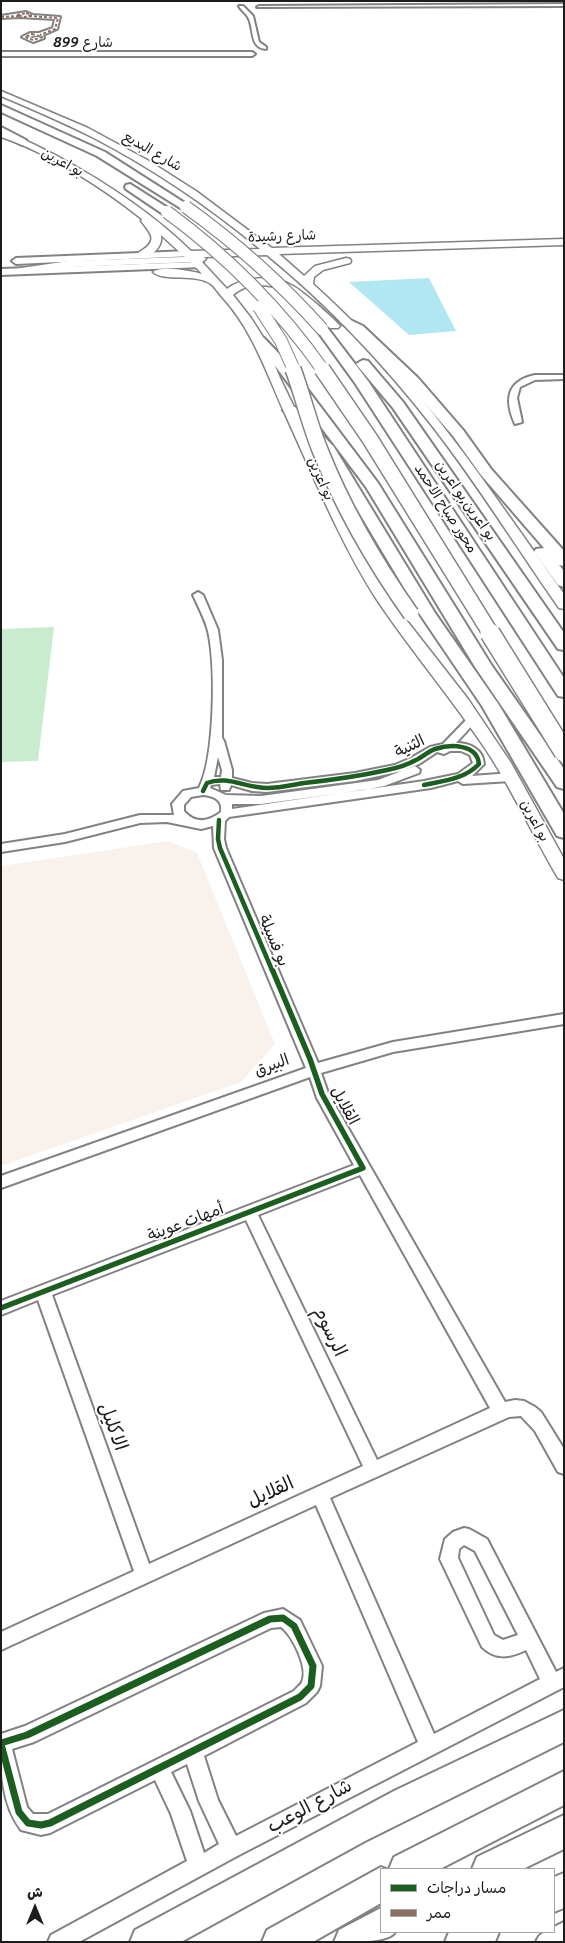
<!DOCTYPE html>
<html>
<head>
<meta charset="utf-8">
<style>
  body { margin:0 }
  #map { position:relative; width:565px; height:1943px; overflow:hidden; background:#fff; font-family:Sriracha,"Playpen Sans Arabic",sans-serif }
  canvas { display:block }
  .frame { position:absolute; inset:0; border:2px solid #1c1c1c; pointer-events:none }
  .legend { position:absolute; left:380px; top:1868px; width:175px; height:65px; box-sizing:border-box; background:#fff; border:1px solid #a4a4a4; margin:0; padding:6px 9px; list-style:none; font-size:15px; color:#1c1c1c }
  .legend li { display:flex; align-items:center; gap:10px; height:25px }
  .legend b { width:25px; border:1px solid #a4a4a4 }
  .north { position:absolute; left:10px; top:1883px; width:50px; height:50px; -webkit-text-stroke:4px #fff; paint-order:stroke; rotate:0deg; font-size:14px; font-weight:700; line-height:20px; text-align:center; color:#1c1c1c }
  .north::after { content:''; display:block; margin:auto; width:18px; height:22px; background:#1c1c1c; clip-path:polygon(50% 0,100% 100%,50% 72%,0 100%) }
</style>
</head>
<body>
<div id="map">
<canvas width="565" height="1943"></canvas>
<div class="frame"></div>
<ul class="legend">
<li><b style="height:6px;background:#1b5e20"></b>مسار دراجات</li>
<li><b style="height:6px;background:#8d6e63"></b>ممر</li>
</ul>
<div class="north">ش</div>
</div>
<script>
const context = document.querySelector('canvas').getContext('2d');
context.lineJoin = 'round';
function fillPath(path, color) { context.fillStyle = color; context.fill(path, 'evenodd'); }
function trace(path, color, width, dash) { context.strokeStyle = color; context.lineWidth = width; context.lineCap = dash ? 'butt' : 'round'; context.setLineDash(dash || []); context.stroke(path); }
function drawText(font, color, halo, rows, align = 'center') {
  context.font = font + ' Sriracha,"Playpen Sans Arabic",sans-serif'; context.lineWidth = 4; context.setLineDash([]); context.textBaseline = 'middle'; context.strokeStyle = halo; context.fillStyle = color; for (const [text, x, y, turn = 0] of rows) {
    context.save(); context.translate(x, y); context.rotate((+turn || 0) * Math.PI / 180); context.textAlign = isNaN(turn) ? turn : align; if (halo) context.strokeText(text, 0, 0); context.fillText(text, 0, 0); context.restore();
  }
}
fillPath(new Path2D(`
  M168 841 197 853 275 1044 241 1082 1 1166V866Z`), '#f9f2ec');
fillPath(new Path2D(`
  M54 627 38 761 1 762V629Z`), '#c9eccf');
fillPath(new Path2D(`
  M429 278 456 331 409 335 349 282Z`), '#b1e7f2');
const minor = new Path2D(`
  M564 4V6L257 7 259 6Z
  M239 6H243L253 16 259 42 266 47V49C250 48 254 30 249 19 247 14 241 10 239 6Z
  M26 12 33 15 60 17 57 29 43 35 44 38 33 42 22 37 30 33H39L53 28 55 19 20 17 1 18V16ZM33 36H39L33 38 29 37Z
  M1 52H252L255 54 252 56H1Z
  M535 375H564V379L535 380 520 387 517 398 522 422 515 424C504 399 507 381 535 375Z
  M198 592 203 595 218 630 222 660V738L224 741 232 770V778L252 783 267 784 355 773 395 765 411 758 430 747 443 744 469 717 473 716 478 719 456 743C470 743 483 749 484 764L472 776 511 773 516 777 511 781 463 784 458 781 431 788 229 817 225 821 224 839 226 848 318 1063 393 1042 564 1014V1024L393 1052 321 1073 328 1093 505 1402 515 1400 524 1401 535 1407 541 1412 564 1449V1474L558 1472 535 1431 521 1416 509 1417 330 1498 434 1734 540 1679 526 1650C509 1658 496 1660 482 1647L440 1559 445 1539 453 1532 464 1528 469 1529 487 1539 556 1672 564 1668V1687L239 1855 79 1942H48L51 1935 187 1861 171 1814 155 1780 50 1833 41 1835 21 1830C0 1802 1 1767 1 1734L25 1726 264 1613 283 1609 300 1620 322 1666 320 1686 317 1692 306 1703 204 1756 218 1800 236 1836 418 1742 316 1505 1 1650V1632L134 1571 38 1300 1 1315V1301L354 1165 317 1098 310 1077 1 1188V1176L306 1068 214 848 213 826 201 829 167 822 140 823 65 842 1 852V844L65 834 140 815H174L172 804 183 791 199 788C215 757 216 665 208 631 205 619 198 606 193 595ZM450 751H461L470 755 473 763 458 774 424 781 232 809V804H261L364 790 384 786 419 773 420 770 415 766 378 780 261 796 226 795 210 788 211 785 220 784 221 790H229L231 785 252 791 267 792 355 781 402 771 419 764 437 752 444 754ZM218 757 222 770 221 777H214ZM203 795C214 796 223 800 221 812 208 822 195 824 184 811V805L191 797ZM360 1175 490 1408 377 1460 258 1215ZM246 1220 363 1466 149 1564 52 1295ZM464 1545 475 1551 518 1635 503 1640 494 1635 458 1558 459 1549ZM281 1627C292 1635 309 1668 302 1682 301 1685 296 1688 294 1691L48 1814H33L27 1807 12 1749 34 1742 271 1628ZM187 1764 199 1801 219 1844 204 1853 190 1811 171 1772Z
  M564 1922V1942H536C540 1932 544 1932 554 1932V1927Z`);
const tertiary = new Path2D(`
  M189 251 193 254 192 256 16 264 12 261 16 258Z
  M200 262 203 263V267L1 275V269Z`);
const secondary = new Path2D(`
  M1 91 88 128 149 161 196 191 272 248 564 239V245L279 254 304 276 315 266 346 258 350 259 351 261 350 263 323 270 314 277 313 284C415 375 486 484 564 594V609L559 608C517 548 478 485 433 427 384 364 328 305 267 255L204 257 206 259 202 262 227 289C243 276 273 275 291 285 302 290 332 317 340 326L338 328H330L284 289C267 284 247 282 233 295L251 318 263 337 280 378 365 554 400 612 468 699 511 763 564 859V880L558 878C535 839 516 798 492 759 456 703 412 653 375 597 339 540 313 475 285 414 267 374 253 331 223 298 219 294 215 287 211 284 196 273 163 282 153 272 161 265 192 271 202 274L191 262 69 267 17 273 16 271 17 269 21 268 69 261 185 257 161 235C163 247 151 259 138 257V253C158 241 153 236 141 221L142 219C103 188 49 153 1 137V131C21 137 39 147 57 156 105 182 151 212 191 251L260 249C208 206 152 168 92 137 62 122 32 109 1 96Z`);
const primary = new Path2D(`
  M564 1710V1742L365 1841 181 1942H130L135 1930 394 1791Z
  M564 1771V1805L440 1869H389L394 1857Z
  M564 1815V1849L523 1869H472L477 1857Z
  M381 1867 386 1869H381V1903L313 1942H262L267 1930Z
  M381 1908V1932H395C389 1943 350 1942 334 1942L339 1930Z`);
const trunk = new Path2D(`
  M1 105 105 152 191 207 186 210 182 209 97 156 1 112Z
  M1 127 26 140 27 142 22 145 1 134Z
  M130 184 171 210 172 212 171 214H163L126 189 125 187 126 185Z
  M346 318 363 326 418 378 463 430 491 469 564 551V566L559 565 564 571V587L558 585 534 552 536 549 544 548 481 475 453 436 408 384 355 332 340 322 342 319Z
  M322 325 326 326 368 381 564 678V697L558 696 355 383 316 329Z
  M260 337 264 338 286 361 378 483 492 666 564 769V789L557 787 475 667 366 487 276 367 254 341Z
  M363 360 368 361 403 402 564 633V650L558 649 393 408 356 364Z
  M290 406 295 407 334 447 435 613 499 705 564 814V838L557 836 482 706 419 613 321 449 283 410Z
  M564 1873V1908L554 1912V1877Z
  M449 1932H499L495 1942H445Z`);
trace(minor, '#828282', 4);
trace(tertiary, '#828282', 4);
trace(secondary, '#828282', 3);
trace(primary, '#828282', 4);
trace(trunk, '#828282', 4);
fillPath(minor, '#fff');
fillPath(tertiary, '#fff');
fillPath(secondary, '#fff');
fillPath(primary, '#fff');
fillPath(trunk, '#fff');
const trunkBridgeFar2 = new Path2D(`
  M186 207C236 243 281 283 322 329
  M167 212C227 256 280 309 323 370
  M259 307 281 341 294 370`);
const trunkBridgeFar1 = new Path2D(`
  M293 369C303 396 309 423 320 450 343 508 375 563 411 614
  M322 369 370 439 491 634`);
const trunkBridge = new Path2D(`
  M490 633 564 752`);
trace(trunkBridgeFar2, '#828282', 14, []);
trace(trunkBridgeFar1, '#828282', 18, []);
trace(trunkBridge, '#828282', 22, []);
trace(trunkBridgeFar2, '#fff', 12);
trace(trunkBridgeFar1, '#fff', 15);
trace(trunkBridge, '#fff', 19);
trace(new Path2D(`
  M26 13 31 15 25 17 17 15Z
  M29 16 58 18 55 29 40 35
  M1 17 19 16
  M32 34 42 37 33 40 25 37Z`), '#8d6e63', 2, [3, 2]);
trace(new Path2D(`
  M203 791 207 783C227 775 246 788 267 788 279 788 292 785 304 783 332 780 360 776 387 770 397 768 407 765 416 760 422 757 429 751 435 749 451 744 477 744 479 764 465 779 443 781 424 785
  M219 820 218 839 220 848 272 970`), '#1b5e20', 4.5);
trace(new Path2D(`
  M1 1308 363 1168 322 1094 310 1059 272 969`), '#1b5e20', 5.5);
trace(new Path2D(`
  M1 1743 27 1735 270 1619 283 1618 294 1626 313 1666 311 1686 300 1697 50 1823 41 1825 28 1823 19 1812 1 1744`), '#1b5e20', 7);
drawText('14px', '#1c1c1c', '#fff', [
  ["شارع 899",83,43],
  ["شارع البديع",152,152,30],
  ["بو اعرين",62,163,28],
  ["شارع رشيدة",282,237,-2],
  ["بو اعرين",320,479,66],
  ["بو اعرين,بو اعرين",465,501,55],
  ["محور صباح الاحمد",445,509,57],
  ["بو اعرين",534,821,62]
]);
drawText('16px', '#1c1c1c', '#fff', [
  ["الثنية",410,747,-26],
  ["بو فسيلة",273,941,67],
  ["البيرق",272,1066,-20],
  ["القلايل",344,1106,61],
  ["أمهات عوينة",186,1223,-21]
]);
drawText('19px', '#1c1c1c', '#fff', [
  ["الرسوم",329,1332,64],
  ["الاكليل",112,1427,70],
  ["القلايل",271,1493,-25],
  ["شارع الوعب",310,1807,-28]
]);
</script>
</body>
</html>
